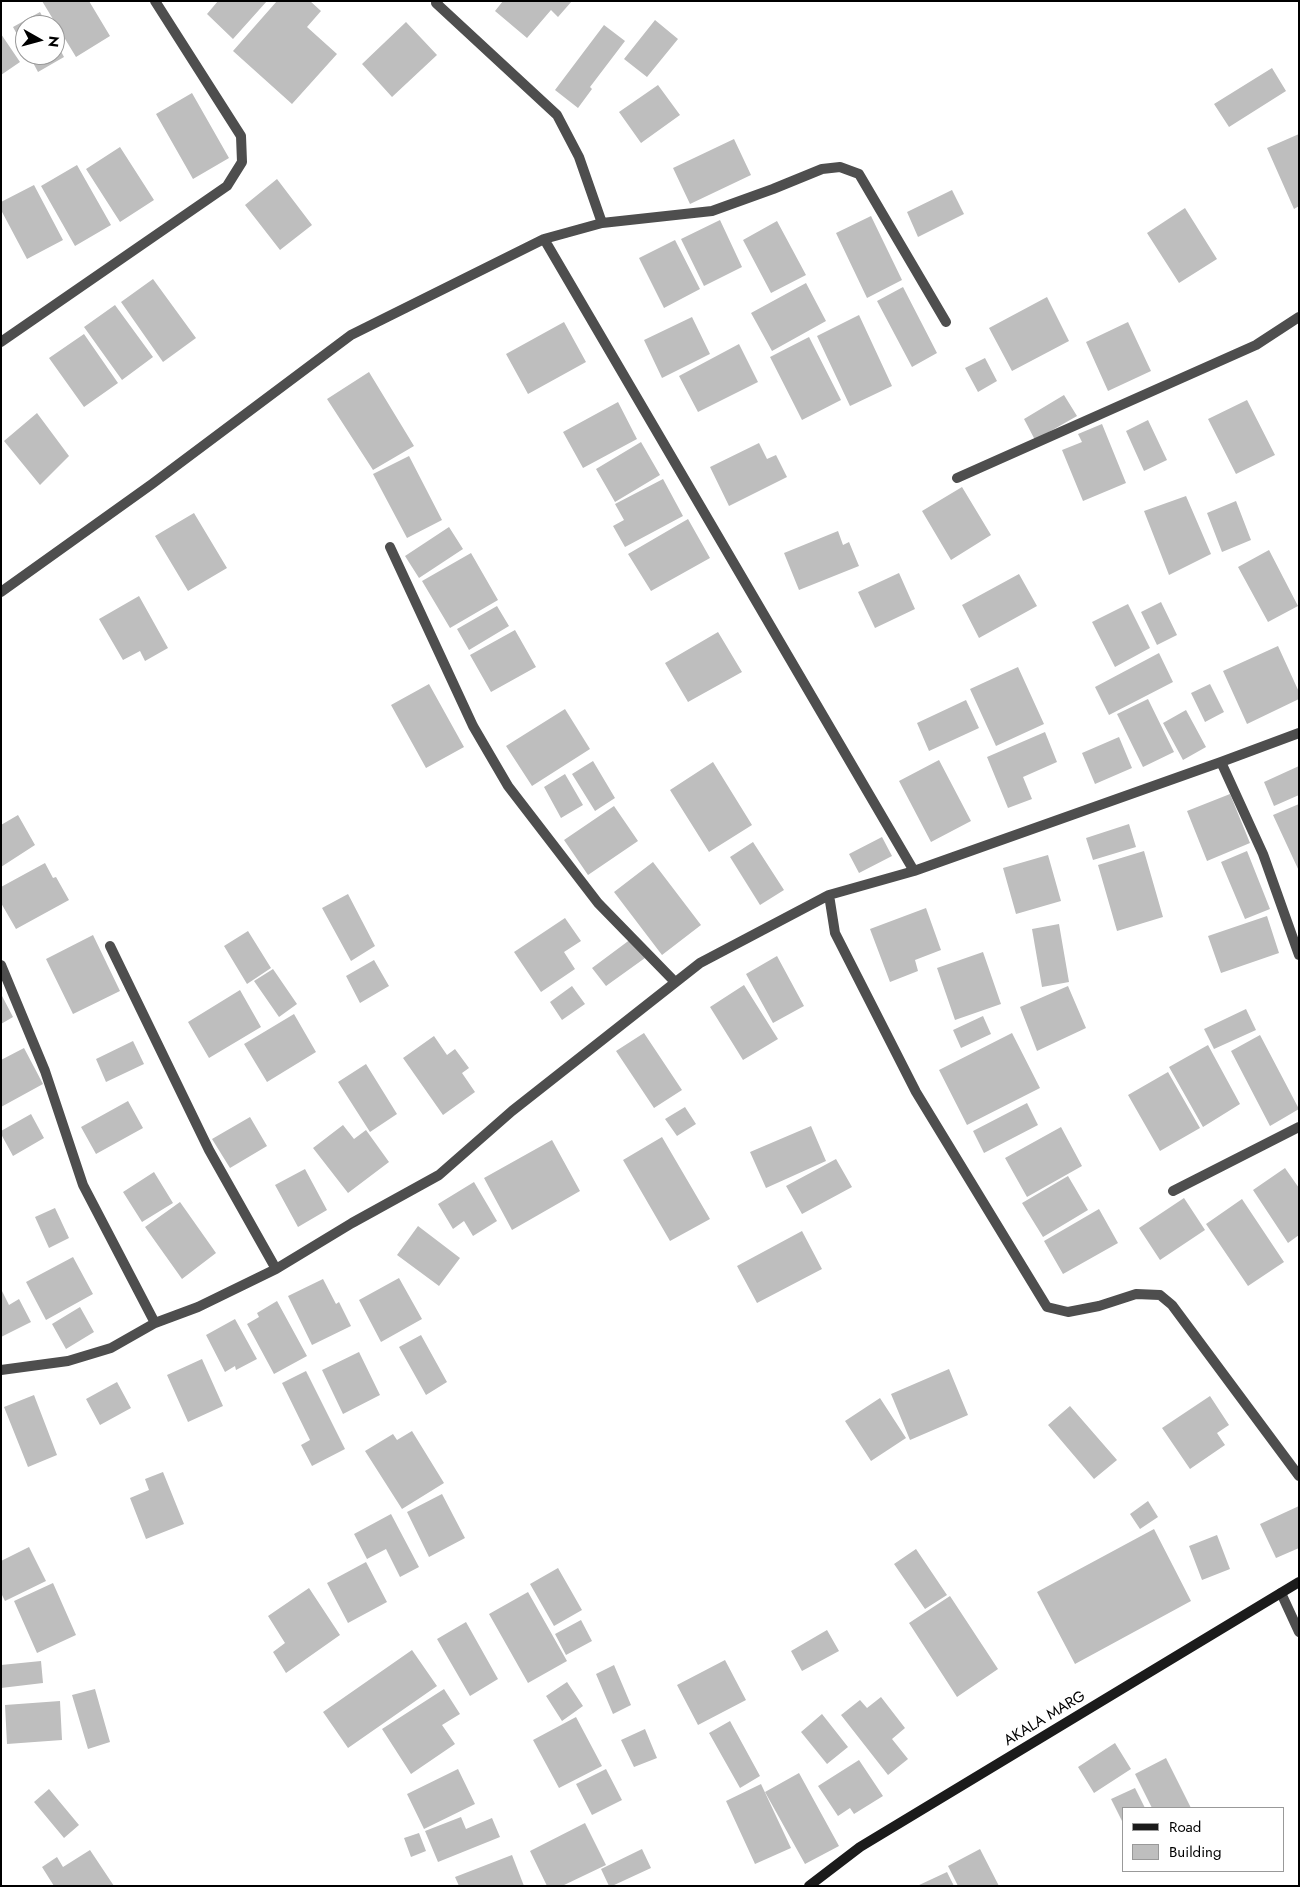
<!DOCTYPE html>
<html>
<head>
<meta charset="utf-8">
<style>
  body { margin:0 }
  #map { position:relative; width:1300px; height:1887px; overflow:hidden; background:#fff; font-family:Jost,sans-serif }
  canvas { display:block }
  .frame { position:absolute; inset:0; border:2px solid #000; pointer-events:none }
  .legend { position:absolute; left:1122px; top:1807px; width:162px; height:65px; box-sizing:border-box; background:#fff; border:1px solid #999; margin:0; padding:6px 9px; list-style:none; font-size:15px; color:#000 }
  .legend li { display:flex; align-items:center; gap:10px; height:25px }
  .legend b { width:25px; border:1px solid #999 }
  .north { position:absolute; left:15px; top:15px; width:50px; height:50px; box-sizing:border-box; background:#fff; border:1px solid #999; border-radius:50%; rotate:97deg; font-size:14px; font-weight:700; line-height:20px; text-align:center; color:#000 }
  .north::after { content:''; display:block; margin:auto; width:18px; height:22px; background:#000; clip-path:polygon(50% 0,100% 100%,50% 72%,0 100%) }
</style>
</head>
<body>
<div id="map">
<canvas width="1300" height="1887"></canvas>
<div class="frame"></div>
<ul class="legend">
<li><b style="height:6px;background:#1b1b1b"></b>Road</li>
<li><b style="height:14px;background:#bebebe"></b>Building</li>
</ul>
<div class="north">N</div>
</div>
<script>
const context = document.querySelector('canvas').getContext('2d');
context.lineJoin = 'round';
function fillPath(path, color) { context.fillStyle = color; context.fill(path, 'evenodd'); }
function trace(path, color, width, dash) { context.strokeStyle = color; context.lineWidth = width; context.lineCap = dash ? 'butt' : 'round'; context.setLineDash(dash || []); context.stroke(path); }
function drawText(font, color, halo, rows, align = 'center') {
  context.font = font + ' Jost,sans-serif'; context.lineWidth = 4.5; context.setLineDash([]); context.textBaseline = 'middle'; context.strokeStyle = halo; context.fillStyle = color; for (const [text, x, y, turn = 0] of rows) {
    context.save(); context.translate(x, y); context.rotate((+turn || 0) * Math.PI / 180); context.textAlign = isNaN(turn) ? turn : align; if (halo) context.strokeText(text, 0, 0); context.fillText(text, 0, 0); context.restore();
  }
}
fillPath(new Path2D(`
  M42 1H89L110 36 76 57Z
  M218 1H267L233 39 207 14Z
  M277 1H310L321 11 307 27 337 54 292 104 233 51Z
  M503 1H572L558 17 551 10 527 38 495 11Z
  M40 12 47 25H25V49L13 27Z
  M655 20 678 39 647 77 624 59Z
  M406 22 437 55 392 97 362 64Z
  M604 25 625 41 590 87 592 89 578 108 555 90Z
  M1 34 20 62 1 75Z
  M55 40 64 57 38 72 29 55H55Z
  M1272 68 1286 91 1229 127 1214 104Z
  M658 85 680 115 641 143 619 112Z
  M192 93 229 158 193 179 156 114Z
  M1299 134V206L1294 209 1267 148Z
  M734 139 751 175 690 204 673 168Z
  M120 147 154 200 120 222 86 169Z
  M77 165 111 225 75 246 41 186Z
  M277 179 312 225 280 250 245 205Z
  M34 185 63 240 27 259 1 210V202Z
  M952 190 964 214 918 237 907 212Z
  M1185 208 1217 259 1179 283 1147 233Z
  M871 216 902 280 867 298 836 233Z
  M720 220 742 267 704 286 681 239Z
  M777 221 806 275 771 293 743 240Z
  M675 240 700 289 664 308 639 258Z
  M153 279 196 338 163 362 121 302Z
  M806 283 826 321 772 351 751 313Z
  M903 287 937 353 912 367 877 301Z
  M1047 297 1069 341 1012 371 989 328Z
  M115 305 153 357 122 380 84 327Z
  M859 315 892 386 850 406 817 336Z
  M692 317 710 354 662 378 644 340Z
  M564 322 586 362 528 394 506 354Z
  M1128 322 1151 371 1108 391 1086 342Z
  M84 334 118 383 84 407 49 358Z
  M809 337 841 400 802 420 770 357Z
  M739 344 758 382 698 412 679 376Z
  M985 358 997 381 978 392 965 368Z
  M369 372 414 446 373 470 327 399Z
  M1064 395 1077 416 1035 440 1024 419Z
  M1247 400 1275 455 1236 474 1208 419Z
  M618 402 637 439 583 468 563 432Z
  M37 413 69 456 40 485 4 441Z
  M1148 420 1167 460 1144 471 1126 431Z
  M1102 424 1126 483 1083 501 1062 450 1082 442 1078 434Z
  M641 442 660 475 615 502 596 469Z
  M759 443 767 459 776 455 787 477 729 506 710 467Z
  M409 456 442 520 407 538 373 474Z
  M663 479 683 516 625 547 613 526 624 520 615 504Z
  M962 487 991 535 951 560 922 511Z
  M1186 496 1211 554 1169 575 1144 511Z
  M1236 501 1251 540 1222 552 1207 513Z
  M194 513 227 568 188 591 155 536Z
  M688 519 710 558 651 591 628 554Z
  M449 527 463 549 419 578 405 556Z
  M838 531 843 545 849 542 859 566 799 590 784 553Z
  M1269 550 1298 606 1268 622 1238 567Z
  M471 553 498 600 450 628 422 581Z
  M899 573 915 609 875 628 858 592Z
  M1019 574 1037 606 979 638 962 605Z
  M139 596 168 648 145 661 140 651 123 660 99 619Z
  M1161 602 1177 635 1157 645 1141 612Z
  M1128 604 1150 648 1115 667 1092 622Z
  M497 606 509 626 469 650 457 629Z
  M515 630 536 667 491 692 470 655Z
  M718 632 742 672 688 702 665 663Z
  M1278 646 1299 692V699L1247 724 1223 671Z
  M1159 653 1173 682 1109 715 1095 687Z
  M1018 667 1044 724 996 746 970 689Z
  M429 684 464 747 426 768 391 705Z
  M1210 684 1224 712 1205 722 1191 693Z
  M1148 699 1174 752 1143 767 1117 714Z
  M966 700 979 728 929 751 917 723Z
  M565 709 590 749 532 786 506 746Z
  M1186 710 1206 747 1183 760 1163 723Z
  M1045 732 1057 762 1023 777 1032 799 1008 808 987 757Z
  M1119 737 1132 768 1095 784 1082 753Z
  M939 760 971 821 931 842 899 781Z
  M593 761 615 798 595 811 572 774Z
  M713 762 752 825 709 852 670 790Z
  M1299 766V795L1274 806 1264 782Z
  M565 774 583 805 561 818 544 787Z
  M1230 794 1250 843 1207 861 1187 811Z
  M1299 804V871L1273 815Z
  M614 806 638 841 588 875 564 840Z
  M18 815 35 845 1 867V825Z
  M1129 824 1136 847 1093 860 1086 838Z
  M882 837 892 856 859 873 849 854Z
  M753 842 784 890 760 905 730 857Z
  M1144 851 1163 917 1117 931 1098 865Z
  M1247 851 1270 909 1245 919 1221 862Z
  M1048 855 1061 901 1016 914 1003 868Z
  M653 862 701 925 662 955 614 892Z
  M45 863 53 878 56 877 69 900 16 929 1 903V887Z
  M348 894 375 946 351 961 322 908Z
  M926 908 941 950 915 960 918 971 890 982 870 929Z
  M1267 916 1279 953 1221 973 1208 936Z
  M565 918 581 941 564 952 575 969 541 992 514 952Z
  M1059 924 1069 982 1042 987 1032 929Z
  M248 931 271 968 247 984 224 946Z
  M93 935 120 991 73 1014 46 959Z
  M631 939 645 958 606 986 592 968Z
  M983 952 1001 1004 955 1020 937 968Z
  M777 956 804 1006 773 1023 746 974Z
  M374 960 389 986 360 1003 346 976Z
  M273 969 297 1004 279 1017 254 981Z
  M744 985 778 1039 743 1060 710 1007Z
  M572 986 585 1004 562 1020 550 1002Z
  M1068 986 1086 1028 1037 1051 1020 1007Z
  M240 990 261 1027 209 1058 188 1022Z
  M1 994 13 1017 1 1024Z
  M1246 1009 1256 1030 1214 1049 1204 1029Z
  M294 1014 316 1052 267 1082 244 1044Z
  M983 1016 991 1034 961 1048 953 1030Z
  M644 1033 682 1090 654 1108 616 1051Z
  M1012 1033 1040 1088 967 1125 939 1070Z
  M1260 1035 1299 1109 1270 1126 1231 1051Z
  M434 1036 447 1055 455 1049 469 1068 462 1073 475 1092 443 1115 403 1058Z
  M133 1041 144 1064 106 1082 96 1059Z
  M1208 1045 1240 1104 1203 1127 1169 1067Z
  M24 1048 43 1084 1 1107V1060Z
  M366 1064 397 1114 370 1132 338 1082Z
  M1168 1072 1200 1128 1160 1151 1128 1095Z
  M128 1101 143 1128 96 1154 81 1127Z
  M1027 1103 1038 1125 984 1153 973 1131Z
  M685 1107 696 1124 677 1136 665 1119Z
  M31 1114 44 1138 13 1156 1 1134V1131Z
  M250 1117 267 1146 230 1168 212 1139Z
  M343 1125 354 1139 366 1130 389 1162 348 1193 313 1148Z
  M811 1126 826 1161 766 1188 750 1152Z
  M1061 1127 1082 1166 1027 1197 1005 1158Z
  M662 1137 710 1219 670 1241 623 1160Z
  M552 1140 580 1191 512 1230 484 1178Z
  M836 1159 852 1187 802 1214 786 1186Z
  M1285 1168 1299 1188V1235L1288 1243 1253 1190Z
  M305 1169 327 1210 298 1227 275 1185Z
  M154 1172 173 1203 142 1222 123 1192Z
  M1068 1176 1088 1210 1043 1237 1022 1203Z
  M474 1182 497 1221 473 1236 464 1221 453 1229 438 1204Z
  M1184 1198 1205 1230 1160 1260 1139 1228Z
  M1242 1199 1284 1262 1248 1286 1206 1224Z
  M180 1202 216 1253 182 1279 145 1227Z
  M55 1208 69 1238 49 1248 35 1217Z
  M1099 1209 1118 1243 1063 1274 1044 1241Z
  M418 1226 460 1258 439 1286 397 1255Z
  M802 1231 822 1269 757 1303 737 1266Z
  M73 1257 93 1294 46 1320 26 1282Z
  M399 1278 422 1319 381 1342 359 1300Z
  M323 1279 336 1304 339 1302 351 1326 312 1345 288 1296Z
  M1 1289 9 1305 19 1299 31 1322 1 1337Z
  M277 1301 307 1356 274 1374 247 1324 259 1317 257 1313Z
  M80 1307 94 1332 66 1349 52 1324Z
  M235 1319 257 1359 236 1370 235 1366 225 1372 206 1335Z
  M421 1335 447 1382 426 1395 399 1347Z
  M359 1352 380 1395 343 1414 322 1370Z
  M202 1359 223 1406 188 1422 167 1375Z
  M949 1369 968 1415 910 1440 891 1394Z
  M306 1371 345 1449 312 1466 301 1445 310 1440 282 1383Z
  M117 1382 131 1408 100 1425 86 1399Z
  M34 1395 57 1455 28 1467 4 1407Z
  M1210 1396 1229 1425 1217 1433 1225 1445 1190 1469 1162 1428Z
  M880 1398 906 1438 871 1461 845 1421Z
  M1070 1406 1117 1460 1094 1479 1048 1425Z
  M412 1431 444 1483 402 1509 365 1451 393 1434 397 1440Z
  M163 1472 184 1524 146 1539 130 1498 149 1490 145 1479Z
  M442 1494 465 1538 429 1557 407 1512Z
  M1148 1501 1158 1517 1140 1529 1130 1514Z
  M1299 1506V1548L1276 1558 1260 1524Z
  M391 1514 419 1567 400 1577 386 1549 367 1559 354 1534Z
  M1154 1529 1191 1601 1075 1664 1037 1592Z
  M1217 1535 1230 1569 1202 1580 1189 1546Z
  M29 1547 46 1581 5 1601 1 1593V1561Z
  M916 1549 947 1595 925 1609 894 1564Z
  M366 1562 387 1602 348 1623 327 1583Z
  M558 1568 582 1610 554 1626 530 1584Z
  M53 1583 76 1635 37 1653 14 1601Z
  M309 1588 340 1635 286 1673 273 1652 285 1643 268 1616Z
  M528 1592 567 1661 528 1683 489 1614Z
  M950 1596 998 1669 957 1697 909 1623Z
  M581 1620 592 1641 566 1655 555 1634Z
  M466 1622 498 1679 470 1696 437 1639Z
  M827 1630 839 1651 802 1671 791 1651Z
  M412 1650 437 1686 348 1748 323 1712Z
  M725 1660 746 1700 698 1725 677 1685Z
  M41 1661 43 1683 1 1688V1665Z
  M614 1665 631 1705 613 1714 596 1674Z
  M567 1682 583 1706 562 1721 546 1696Z
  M95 1689 110 1742 88 1749 72 1695Z
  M444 1689 460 1714 442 1725 455 1744 411 1774 382 1729Z
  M881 1697 905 1728 892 1739 908 1759 888 1775 841 1715 860 1700 867 1708Z
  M60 1701 62 1740 7 1744 5 1705Z
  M822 1714 848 1747 827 1764 801 1732Z
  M576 1717 602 1766 559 1788 533 1740Z
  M730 1721 760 1776 740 1788 709 1733Z
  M645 1729 657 1758 634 1767 621 1740Z
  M1115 1743 1131 1769 1094 1793 1078 1767Z
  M1166 1758 1191 1808H1152L1135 1774Z
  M859 1760 883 1796 854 1814 850 1808 838 1816 818 1786Z
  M458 1769 475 1804 424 1829 407 1794Z
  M606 1769 622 1800 592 1815 576 1784Z
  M799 1773 839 1846 805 1864 765 1792Z
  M761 1784 791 1848 755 1864 726 1801Z
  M1135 1788 1145 1808H1124V1825L1111 1799Z
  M49 1789 79 1825 64 1838 34 1802Z
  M461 1817 466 1829 492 1818 500 1837 438 1862 425 1831Z
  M585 1823 606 1865 562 1886H547L530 1851Z
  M419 1833 426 1851 411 1857 404 1838Z
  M642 1849 651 1868 612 1886H609L601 1869Z
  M980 1849 999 1886H958L948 1866Z
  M90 1850 114 1886H54L42 1867 57 1857 63 1867Z
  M512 1855 524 1886H459L455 1877Z
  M947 1872 954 1886H917Z`), '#bebebe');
trace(new Path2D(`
  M438 1 436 3 557 115 579 157 602 223
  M544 239 914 871
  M1 342 227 186 242 162 241 136 155 1
  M957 478 1256 345 1299 317
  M390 547 473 726 508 786 598 903 675 982
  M1 592 152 484 351 335 544 239 602 223 712 211 773 189 822 169 840 167 859 174 946 322
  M1221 762 1263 854 1299 955
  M829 895 835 933 916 1092 1047 1307 1068 1312 1099 1306 1136 1294 1160 1295 1172 1305 1299 1476
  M110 946 209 1150 276 1269
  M1 965 45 1071 83 1185 155 1323
  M1173 1191 1299 1127
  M1 1370 68 1361 111 1348 155 1323 198 1307 276 1269 352 1223 439 1175 512 1111 700 963 829 895 914 871 1221 762 1299 733
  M1281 1593 1299 1632`), '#4e4e4e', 10);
trace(new Path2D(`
  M809 1886 860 1847 1299 1582`), '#1b1b1b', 10);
drawText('15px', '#000', '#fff', [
  ["AKALA MARG",1045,1719,-31]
]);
</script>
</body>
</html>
